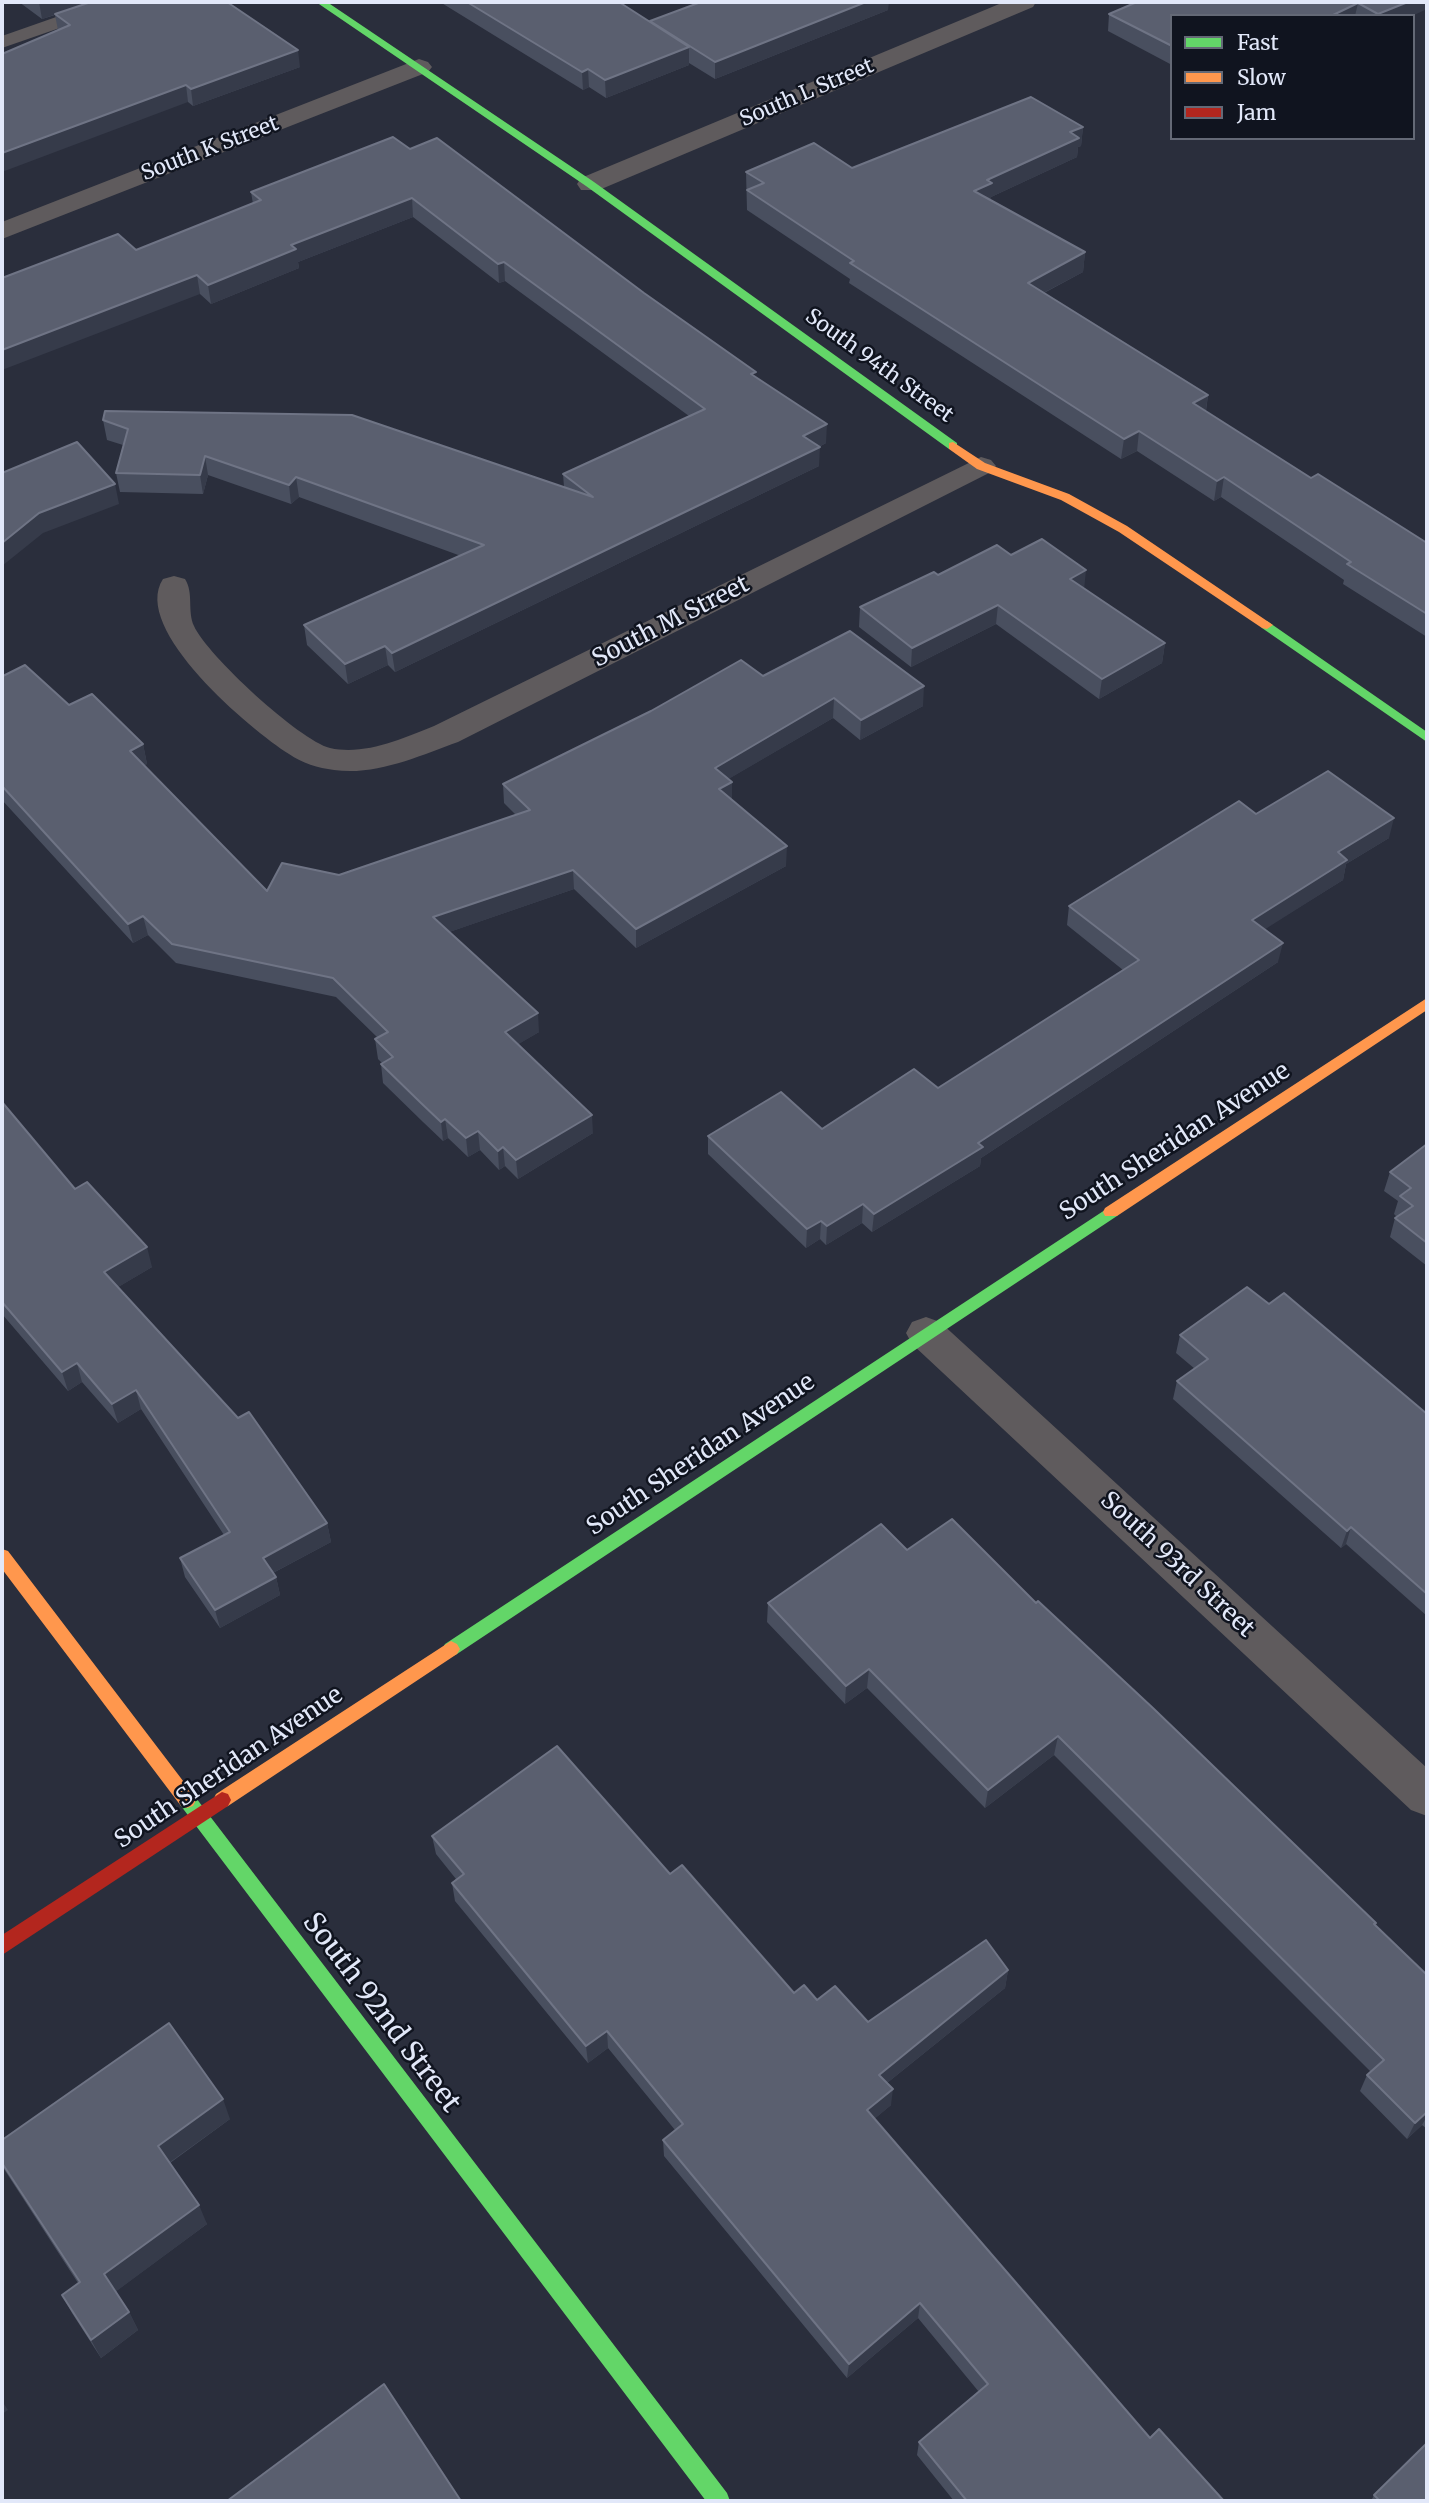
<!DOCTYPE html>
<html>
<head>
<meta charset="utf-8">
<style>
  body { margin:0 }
  #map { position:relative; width:1429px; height:2503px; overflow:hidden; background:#2a2e3c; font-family:Merriweather,serif }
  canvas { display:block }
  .frame { position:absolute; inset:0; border:4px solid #e2e8f9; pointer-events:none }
  .legend { position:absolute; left:1170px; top:14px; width:245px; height:126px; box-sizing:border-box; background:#10141f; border:2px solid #646976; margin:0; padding:9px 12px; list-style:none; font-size:21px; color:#e2e8f9 }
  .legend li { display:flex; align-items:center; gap:14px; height:35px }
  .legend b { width:35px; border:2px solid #646976 }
</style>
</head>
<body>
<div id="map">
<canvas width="1429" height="2503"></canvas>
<div class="frame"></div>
<ul class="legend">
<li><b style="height:9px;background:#63d668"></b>Fast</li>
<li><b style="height:9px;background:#ff974d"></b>Slow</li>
<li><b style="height:9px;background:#b3261e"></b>Jam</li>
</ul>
</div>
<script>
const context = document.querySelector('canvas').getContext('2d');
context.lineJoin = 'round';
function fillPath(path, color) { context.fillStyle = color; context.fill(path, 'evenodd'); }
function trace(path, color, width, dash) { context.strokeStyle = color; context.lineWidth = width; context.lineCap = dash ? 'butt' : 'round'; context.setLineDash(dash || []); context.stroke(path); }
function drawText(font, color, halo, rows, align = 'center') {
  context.font = font + ' Merriweather,serif'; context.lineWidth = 5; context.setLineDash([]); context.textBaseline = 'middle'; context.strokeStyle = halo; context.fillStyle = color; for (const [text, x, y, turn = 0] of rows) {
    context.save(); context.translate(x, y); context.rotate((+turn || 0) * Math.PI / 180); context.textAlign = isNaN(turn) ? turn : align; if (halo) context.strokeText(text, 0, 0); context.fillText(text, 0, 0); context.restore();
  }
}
fillPath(new Path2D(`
  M99 2H125L123 6 2 48V36Z`), '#5f5b5d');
fillPath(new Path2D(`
  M1004 2H1036L1033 7 599 190H581L577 184 581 178Z
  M419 59 428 62 432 67 428 72 2 239V222Z
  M981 457 991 460 996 466 991 472 458 742C419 756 376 776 334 770 318 768 302 763 289 754 251 730 130 629 163 579L174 576 185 579C194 593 187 611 194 626 207 655 299 740 330 748 365 756 403 738 434 726Z
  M926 1317 940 1322 1427 1768V1816L1411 1810 912 1344 906 1333 912 1322Z`), '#5f5b5d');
fillPath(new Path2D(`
  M316 2H327L594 182 957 443V449H949L586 186Z
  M1267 621 1427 732V742L1262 628 1261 625Z
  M1111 1206 1117 1208 1119 1212 1117 1216 457 1654 451 1657 445 1654 442 1649 445 1644Z
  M187 1792 193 1794 727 2493 730 2501H706L181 1806 178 1800 181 1794Z`), '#63d668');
fillPath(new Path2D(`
  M953 442 985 463 1069 494 1127 526 1273 625 1267 629 1262 628 1119 532 1061 500 977 469 949 449V443Z
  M1427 998V1010L1117 1216H1105L1103 1212 1105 1208Z
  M2 1549 8 1551 193 1794 196 1800 193 1806 187 1808 181 1806 2 1569Z
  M451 1641 457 1644 460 1649 457 1654 228 1806 222 1808 216 1806 213 1800 216 1794Z`), '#ff974d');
fillPath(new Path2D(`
  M222 1792 228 1794 231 1800 228 1806 2 1955V1935Z`), '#b3261e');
fillPath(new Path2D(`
  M19 2H227L300 67 193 106 188 102 58 30 55 15 42 19Z
  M440 2H619L650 22 888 10 715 79 689 63V65L606 98 589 87 583 90Z
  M1133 2H1427L1412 16H1172V65L1108 31 1109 14 1133 4Z
  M1083 127 1081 146 1078 147 1077 157 991 197 990 200 1085 252 1083 272 1044 293 1208 395 1206 411 1311 478 1427 543V637L1343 584 1344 580 1221 497 1214 501 1137 451 1121 459 849 283 850 279 747 210 746 172 852 168Z
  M410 149 756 377 826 443 819 447V466L395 672 388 665 348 684 307 645 304 625 461 556 299 497 291 504 208 475 203 494 120 492 116 473 123 445 107 440 103 420 564 487 563 474 689 416 505 281 499 283 413 217 298 262 299 268 211 304 200 294 136 250 253 204 251 192Z
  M1011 555 1084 588 1165 643 1162 663 1099 699 996 624 911 667 859 627 860 607 938 575Z
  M2 675 69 705 143 744 147 764 144 765 267 891 339 875 516 815 504 803 503 784 763 676 923 706 860 740 833 718 728 779 732 782V800L786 866 636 948 574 889 449 932 539 1032 518 1044 593 1133 518 1179 505 1166 499 1170 480 1150 468 1157 448 1138 443 1141 423 1122 383 1083 381 1064 382 1063 378 1059 375 1039 378 1038 336 997 176 963 148 935 133 943 2 800Z
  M1256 814 1389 838 1346 864 1343 880 1264 929 1278 962 981 1158 980 1166 872 1232 862 1223 826 1245 820 1239 806 1248 708 1154V1136L822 1129 938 1088 1123 970 1067 925 1069 906Z
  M2 1102 75 1189 152 1267 118 1287 327 1523 331 1542 273 1573 276 1577 280 1595 220 1628 185 1577 180 1558 224 1535 141 1409 118 1423 82 1382 68 1391 2 1314Z
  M1427 1144V1266L1390 1237 1395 1218 1397 1217 1394 1214 1398 1201 1384 1191 1390 1172Z
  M1269 1304 1427 1414V1616L1346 1544 1341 1548 1173 1399 1177 1381 1195 1369 1176 1353 1180 1335Z
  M907 1550 1036 1603 1376 1923 1374 1925 1427 1975V2129L1422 2125 1407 2139 1360 2091 1367 2075 1371 2072 1054 1755 985 1808 867 1688 845 1704 767 1622 768 1603Z
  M432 1836 670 1874 794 1993 817 2000 868 2022 1008 1970 1005 1988 887 2083 891 2105 874 2119 1150 2438 1224 2501H954L917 2455 919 2442 979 2392 918 2318 847 2378 664 2156 663 2140 675 2130 608 2048 588 2063 455 1901 452 1883 456 1879 436 1854Z
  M230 2119 170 2163 207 2224 116 2291 129 2312 138 2330 101 2358 72 2313 62 2295 78 2283 2 2166V2140Z
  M1374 2495 1427 2501H1371Z`), '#494f5f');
fillPath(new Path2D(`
  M39 2H92L42 19Z
  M866 2H889L888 10 715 79V62Z
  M1408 2H1427V9L1412 16H1378V14Z
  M1358 3 1355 16H1331Z
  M689 47V65L606 98 605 80Z
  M298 50 300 67 193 106 191 89Z
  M588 69 589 87 583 90 582 72Z
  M186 85 188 102 2 172V153Z
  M1083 127 1081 146 1078 147 1077 157 991 197 990 203 974 191 987 180 1070 132Z
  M412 198 413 217 298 262 299 268 211 304 208 285 291 245Z
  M1085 252 1083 272 1026 302 1028 283Z
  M504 262 505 281 499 283 498 264Z
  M197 275 200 294 2 370V350Z
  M1208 395 1205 415 1193 403Z
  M827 424 826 443 803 455V436Z
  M1139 431 1137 451 1121 459 1124 439Z
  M820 447 819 466 395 672 392 653Z
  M205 456 208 475 203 494 200 475Z
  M296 477 299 497 291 504 289 485Z
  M1224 477 1221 497 1214 501 1217 481Z
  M115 484 119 504 43 533 2 566V543L39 513Z
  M1086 570 1084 590 1070 579Z
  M998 605 996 624 911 667 912 648Z
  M1165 643 1162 663 1099 699 1102 679Z
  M385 646 388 665 348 684 345 664Z
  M924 686 923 706 860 740 861 720Z
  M834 698 833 718 715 787V768Z
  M143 744 147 764 134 770 130 751Z
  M732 782V802L719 789Z
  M1394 818 1389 838 1346 864 1343 880 1248 940 1252 920 1338 852Z
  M787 846 786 866 636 948V929Z
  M573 870 574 889 435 937 433 917Z
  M143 916 148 935 133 943 128 924Z
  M1283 943 1278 962 981 1158 980 1166 872 1232 874 1214 978 1143Z
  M538 1013 539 1032 507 1051 505 1032Z
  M592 1115 593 1133 518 1179 516 1160Z
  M445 1119 448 1138 443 1141 441 1122Z
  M478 1131 480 1150 468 1157 466 1138Z
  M503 1147 505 1166 499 1170 498 1151Z
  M863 1204 862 1223 826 1245 827 1226Z
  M821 1221 820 1239 806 1248 807 1229Z
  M147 1247 152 1267 110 1292 104 1272Z
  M77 1363 82 1382 68 1391 62 1372Z
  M136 1390 141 1409 118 1423 112 1404Z
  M327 1523 331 1542 267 1576 263 1558Z
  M1351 1527 1346 1544 1341 1548 1347 1531Z
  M276 1577 280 1595 220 1628 215 1610Z
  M869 1669 867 1688 845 1704 846 1686Z
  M1058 1736 1054 1755 985 1808 988 1790Z
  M1008 1970 1005 1988 877 2091 879 2075Z
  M607 2031 608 2048 588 2063 586 2046Z
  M893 2089 891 2105 865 2127 867 2110Z
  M223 2099 230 2119 166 2165 158 2146Z
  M1427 2112V2116L1422 2125 1407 2139 1415 2123Z
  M199 2205 207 2224 114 2293 104 2274Z
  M920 2303 918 2318 847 2378 849 2364Z
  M129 2312 138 2330 101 2358 91 2340Z
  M2 2401 8 2410 2 2414Z`), '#363b4a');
const building = new Path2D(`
  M91 2H227L298 50 191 89 186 85 2 153V54L70 25 55 14Z
  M467 2H619L689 47 605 80 588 69 582 72Z
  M701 2H866L715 62 650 21Z
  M1137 2H1408L1378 14 1358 3 1331 16H1172V46L1109 14Z
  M1031 97 1083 127 1070 132 1079 138 987 180 992 183 974 191 1085 252 1028 283 1208 395 1193 403 1311 478 1318 474 1427 543V614L1347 564 1351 562 1224 477 1217 481 1139 431 1124 439 850 263 854 261 747 190 764 183 746 172 814 143 852 168Z
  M393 137 410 149 437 138 644 293 756 372 751 374 827 424 803 436 820 447 392 653 385 646 345 664 304 625 484 545 296 477 289 485 205 456 200 475 116 473 128 429 103 420 105 411 352 415 593 497 563 474 705 409 504 262 498 264 412 198 291 245 296 249 208 285 197 275 2 350V278L118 234 136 250 261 200 251 192Z
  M77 442 115 484 39 513 2 543V473Z
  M1042 539 1086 570 1070 579 1165 643 1102 679 998 605 912 648 860 607 934 572 938 575 997 545 1011 555Z
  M850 631 924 686 861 720 834 698 715 768 732 782 719 789 787 846 636 929 573 870 433 917 538 1013 505 1032 592 1115 516 1160 503 1147 498 1151 478 1131 466 1138 445 1119 441 1122 421 1103 381 1064 393 1057 375 1039 388 1032 333 978 172 944 143 916 128 924 2 786V675L3 676 25 665 69 705 92 694 143 744 130 751 267 891 282 863 339 875 530 810 503 784 651 711 741 660 763 676Z
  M1328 771 1394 818 1338 852 1347 860 1252 920 1283 943 978 1143 983 1147 874 1214 863 1204 827 1226 821 1221 807 1229 708 1136 781 1092 822 1129 914 1069 938 1088 1139 960 1069 906 1239 801 1256 814Z
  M2 1102 75 1189 87 1182 147 1247 104 1272 238 1418 249 1412 327 1523 263 1558 276 1577 215 1610 180 1558 230 1532 136 1390 112 1404 77 1363 62 1372 2 1302Z
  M1427 1144V1243L1395 1218 1413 1206 1400 1196 1411 1188 1390 1172Z
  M1247 1287 1269 1304 1284 1293 1427 1414V1594L1351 1527 1347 1531 1177 1381 1208 1359 1180 1335Z
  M952 1519 1036 1603 1038 1601 1154 1709 1376 1923 1374 1924 1427 1975V2112L1415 2123 1367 2075 1384 2060 1058 1736 988 1790 869 1669 846 1686 768 1603 881 1524 907 1550Z
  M557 1746 670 1874 682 1865 794 1993 804 1985 817 2000 835 1986 868 2022 986 1940 1008 1970 879 2075 893 2089 867 2110 1150 2438 1159 2429 1224 2501H967L919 2442 988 2384 920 2303 849 2364 663 2140 683 2124 607 2031 586 2046 452 1883 464 1874 432 1836Z
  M169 2023 223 2099 158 2146 199 2205 104 2274 129 2312 91 2340 62 2295 80 2282 2 2163V2140Z
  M384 2384 461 2501H227Z
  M1427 2443V2501H1376L1378 2499 1374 2495Z`);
fillPath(building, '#5a5f6f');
trace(building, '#6f7485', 2);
drawText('21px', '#e2e8f9', '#10141f', [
  ["South L Street",807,93,-23],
  ["South K Street",210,149,-21],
  ["South 94th Street",879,366,36]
]);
drawText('24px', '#e2e8f9', '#10141f', [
  ["South M Street",671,622,-27],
  ["South Sheridan Avenue",1175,1142,-33],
  ["South Sheridan Avenue",701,1455,-34],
  ["South 93rd Street",1177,1565,43],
  ["South Sheridan Avenue",229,1768,-34]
]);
drawText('28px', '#e2e8f9', '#10141f', [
  ["South 92nd Street",381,2013,53]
]);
</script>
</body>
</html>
